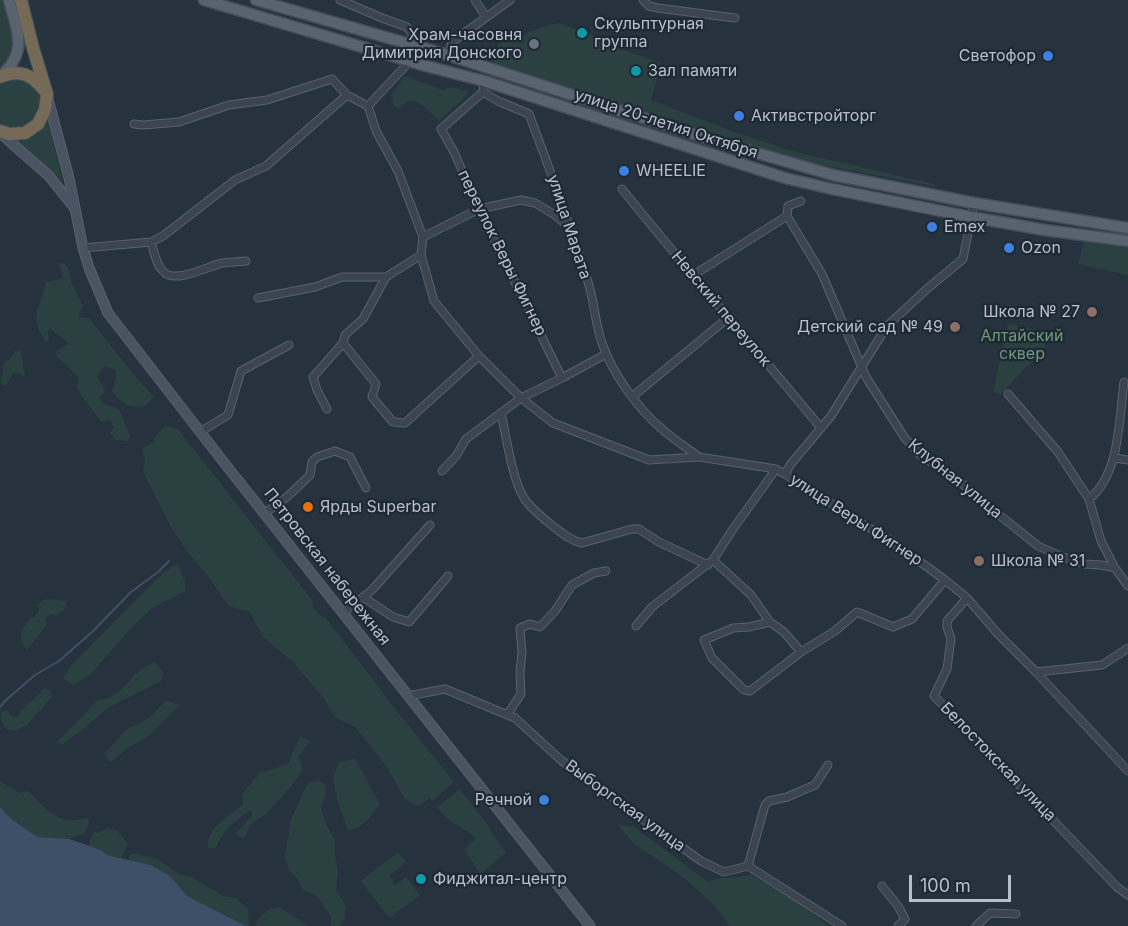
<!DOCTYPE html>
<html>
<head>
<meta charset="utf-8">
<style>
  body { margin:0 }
  #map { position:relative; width:1128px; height:926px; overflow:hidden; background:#27323f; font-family:Inter,sans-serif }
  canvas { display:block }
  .scale { position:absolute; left:909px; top:875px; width:102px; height:27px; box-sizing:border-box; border:3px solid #b7bfca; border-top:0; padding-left:8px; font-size:18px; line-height:21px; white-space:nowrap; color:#b7bfca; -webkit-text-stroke:4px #1f2935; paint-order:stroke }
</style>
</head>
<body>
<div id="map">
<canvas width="1128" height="926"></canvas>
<div class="scale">100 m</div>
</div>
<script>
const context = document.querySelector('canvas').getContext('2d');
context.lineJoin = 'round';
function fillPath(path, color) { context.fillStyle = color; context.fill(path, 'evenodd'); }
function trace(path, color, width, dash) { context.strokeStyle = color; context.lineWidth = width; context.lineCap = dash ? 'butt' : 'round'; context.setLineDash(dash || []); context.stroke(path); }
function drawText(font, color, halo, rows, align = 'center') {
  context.font = font + ' Inter,sans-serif'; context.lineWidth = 4.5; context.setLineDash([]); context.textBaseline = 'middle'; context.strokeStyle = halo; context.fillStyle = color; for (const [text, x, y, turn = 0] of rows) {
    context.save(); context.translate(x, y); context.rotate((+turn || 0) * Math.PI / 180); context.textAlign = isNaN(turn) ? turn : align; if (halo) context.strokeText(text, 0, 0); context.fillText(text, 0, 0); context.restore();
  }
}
fillPath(new Path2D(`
  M0 0H5L15 31 14 53 0 71Z
  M558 23 611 41 610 45 661 63 651 100 734 132 796 152 934 184 938 187 823 165 785 156 493 63 499 42 516 41 530 31H534L541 27Z
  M404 76 443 90 450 87 470 92 439 121C432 114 418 96 406 102 403 104 401 107 398 109L393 104 391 96Z
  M6 79C10 79 16 78 21 79 56 86 37 144 0 124V82Z
  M48 120V121L63 182 17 141C31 139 41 133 48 120Z
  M1084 241 1128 248V275L1078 264Z
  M59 263 65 264 69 270 71 281 83 307 79 312 80 317 88 318 93 323 133 374 154 397 145 406C127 408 123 405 112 391L116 378V370L105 366 97 376 105 391 99 398 104 404 119 409 130 435 128 441 116 440 110 433 114 427 110 421H101L81 395 77 387 79 379 69 367 57 357 55 352 69 344C63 337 56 335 50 328L48 331 49 340 46 341C27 316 41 309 46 282L63 278Z
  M1008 324 1048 332 1045 347 1001 394 993 392Z
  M21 350 25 375 22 377 20 374 13 373 6 386 1 384 4 362 10 359 15 351Z
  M165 426 177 428 312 600 313 608 320 616 326 618 342 639 396 710 454 782 432 801 429 798 420 806 413 804 404 798 387 767 355 727 335 717 325 700 292 661 263 637 250 612 229 606 207 575 189 554 171 527 143 472 145 460 142 448 154 443 155 437Z
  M178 565 185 582 186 591 152 608 130 629 91 674 73 685 63 678 71 666 124 612 156 580 171 567Z
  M52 599 67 601 65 608 57 616 50 614 45 619 48 623 27 650C13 633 25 624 39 612L38 605 43 600Z
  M155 662 163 672 161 681 109 707 83 729 63 744 56 743C70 728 84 715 98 700 117 699 125 684 138 672 142 668 149 665 155 662Z
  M45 688 50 691 52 697 27 725 16 731 6 729 0 718 2 711H8L11 716 17 717 22 710Z
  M166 700 179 705 146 738 126 749 111 762 104 754 126 730 151 717Z
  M300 736 310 741 298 757 303 769 290 788 266 814 250 825 244 839 235 834 252 816 251 810C235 820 223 830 216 848H208C205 828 229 816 243 805L242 794 260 773 288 764Z
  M355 759 380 804C367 819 369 824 348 831L337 799 333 778 339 762Z
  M0 781 19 793 28 791C34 795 36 800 42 805 56 819 66 823 86 818L90 820 85 833 69 839 38 837 11 819 0 807Z
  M320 781 325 785 326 793 321 807 325 822 335 840V853L338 873 336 889 346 906 344 919 340 926H331V917L317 896 303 890 298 880 289 870 285 857 291 819 308 783Z
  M460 789 488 825 493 835 506 853 480 874 464 849 476 838C461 825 449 824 437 807Z
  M617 824 634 827 708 882C721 876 737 878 751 875L794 900 829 926H730L714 905 684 878 633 843Z
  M108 828 118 831 128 844 121 858 107 855 100 850 90 846V840L94 831 98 833Z
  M398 852 406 862 389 876 395 885 406 877 420 895 389 918 361 881Z
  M134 853 158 859 181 875 191 877 223 896 236 898 248 909 249 926H246L187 896 169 876 151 865 129 860V855Z
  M279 907 304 923 308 926H255C258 916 268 908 279 907Z`), '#2a4041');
fillPath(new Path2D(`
  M0 807 11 819 38 837 69 839 101 850 107 855 151 865 170 876 187 896 246 926H0Z`), '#3d5067');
trace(new Path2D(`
  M0 707 7 699 35 675 59 661 92 632 131 592 158 572 169 561`), '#3d5067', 2);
const street = new Path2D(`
  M340 0 382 18 407 27 415 38 413 45
  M475 0 486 17
  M643 0 649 6 658 8 735 18
  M448 55 452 42 510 0
  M484 81 483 92 498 101 529 114 566 214C571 241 585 266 591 293 595 310 596 326 602 343 612 373 638 409 662 429 673 439 687 448 699 457
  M483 92 441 129 454 152 479 209 562 378
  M368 106 376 131 398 171 423 237 421 255 434 301 479 356 521 398 553 423 649 460 699 457 776 469 785 474 863 524 890 540 945 580 967 598 998 634 1036 672 1128 771
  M368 106 410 61
  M134 124 143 125 179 122 229 105 267 100 332 79 347 95 368 106
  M622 189C687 270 755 348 821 428
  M801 201 788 206 787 216 822 274 866 377 904 437 919 454 959 481 998 514 1038 546 1063 557 1085 564 1101 565 1115 568 1128 586
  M423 237 479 209 521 200 535 203 555 215 569 227
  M151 242C154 251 156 266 164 272 175 284 209 266 222 263 230 262 238 262 246 261
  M83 248 151 242 163 236 235 180 266 166 347 95
  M692 276 787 216
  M258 298 315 287 342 277H386
  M343 343 376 384 372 397 393 422 405 423 479 356
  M1008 394 1058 452 1089 499 1101 541 1115 568
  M632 397 729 317
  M327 409 317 390 313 377 343 343 345 335 363 319 386 277 421 255
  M501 413C506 435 512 479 524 498 531 509 543 518 554 527 562 533 571 541 582 543L632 529H639L659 542 708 565
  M200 432 228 415 241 371 289 345
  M1114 458 1128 460
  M442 471 456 456 466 439 521 398 562 378 606 354
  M785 474 790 465 831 416 887 326 928 288 963 259 974 203
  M1089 499C1120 475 1119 419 1124 382
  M264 514 287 497 310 475 312 462 317 457 335 451 350 457 366 488
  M713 560 751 595 770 622 784 632 801 652
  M363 597 393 617 409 622 448 576
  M967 598 947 621V627L951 639 947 669 934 696 1117 887 1128 895
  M343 613 372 590 430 525
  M770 622 749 627 733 628 704 640 712 658 744 690 750 691 801 652 835 631 857 612 893 627 912 619 945 580
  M636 626 652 607 713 560 733 529 776 469
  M1036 672 1102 665 1128 648
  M408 696 445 689 515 718 562 761 701 861 724 872 748 866 842 926
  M507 715 521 694 520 672 522 653 520 628 530 624 540 627 555 611 572 585 594 573 606 571
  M748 866 765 805 769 801 787 797 815 785 828 765
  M882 886 898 906 905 919 898 926
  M976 926 990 913 1016 914`);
const secondary = new Path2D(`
  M48 99 69 178 83 248 89 268 108 313 222 460 590 926
  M0 133 49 176 73 206`);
const primary = new Path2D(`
  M204 0 426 66 484 81 785 178 832 189 971 217 1045 230 1128 241
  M256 0 448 55 712 140 833 175 974 203 1128 228
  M0 77C29 51 17 32 9 0`);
const highway = new Path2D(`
  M0 77C21 69 31 74 45 91
  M0 131 9 134 25 133 38 124 45 110 47 94 33 48 21 0`);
trace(street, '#59626d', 9);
trace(secondary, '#59626d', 11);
trace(primary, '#444d59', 13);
trace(highway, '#464f5a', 14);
trace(street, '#3b444f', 7);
trace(secondary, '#495362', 9);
trace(primary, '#59636f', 10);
trace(highway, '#756958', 12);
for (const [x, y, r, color] of [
  [582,33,6,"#0f9aa8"],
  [534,44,6,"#6b7280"],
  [1048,56,6,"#3f7fe0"],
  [636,71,6,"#0f9aa8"],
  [739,116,6,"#3f7fe0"],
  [624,171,6,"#3f7fe0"],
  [932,227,6,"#3f7fe0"],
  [1009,248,6,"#3f7fe0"],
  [1092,312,6,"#8d6e63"],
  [955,327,6,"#8d6e63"],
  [308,507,6,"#e8710a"],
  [979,561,6,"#8d6e63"],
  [544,800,6,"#3f7fe0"],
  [421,879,6,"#0f9aa8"]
]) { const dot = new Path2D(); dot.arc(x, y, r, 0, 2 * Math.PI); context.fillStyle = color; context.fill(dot); trace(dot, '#1f2935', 2); }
drawText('16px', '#b7bfca', '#1f2935', [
  ["Скульптурная",594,24],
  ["группа",594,42],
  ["Храм-часовня",522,35,"right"],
  ["Димитрия Донского",522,53,"right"],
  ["Светофор",1036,56,"right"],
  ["Зал памяти",648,71],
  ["Активстройторг",751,116],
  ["WHEELIE",636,171],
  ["Emex",944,227],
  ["Ozon",1021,248],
  ["Школа № 27",1080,312,"right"],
  ["Детский сад № 49",943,327,"right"],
  ["Ярды Superbar",320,507],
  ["Школа № 31",991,561],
  ["Речной",532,800,"right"],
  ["Фиджитал-центр",433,879]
], 'left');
drawText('16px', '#b7bfca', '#1f2935', [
  ["улица 20-летия Октября",666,124,18],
  ["улица Марата",569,227,72],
  ["переулок Веры Фигнер",502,253,64],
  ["Невский переулок",721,309,50],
  ["Клубная улица",955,479,39],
  ["улица Веры Фигнер",856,520,33],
  ["Петровская набережная",327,567,52],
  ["Белостокская улица",998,762,46],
  ["Выборгская улица",625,806,36]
]);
drawText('16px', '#6f9a78', '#1f2935', [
  ["Алтайский",1022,336],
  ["сквер",1022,354]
]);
</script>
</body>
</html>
